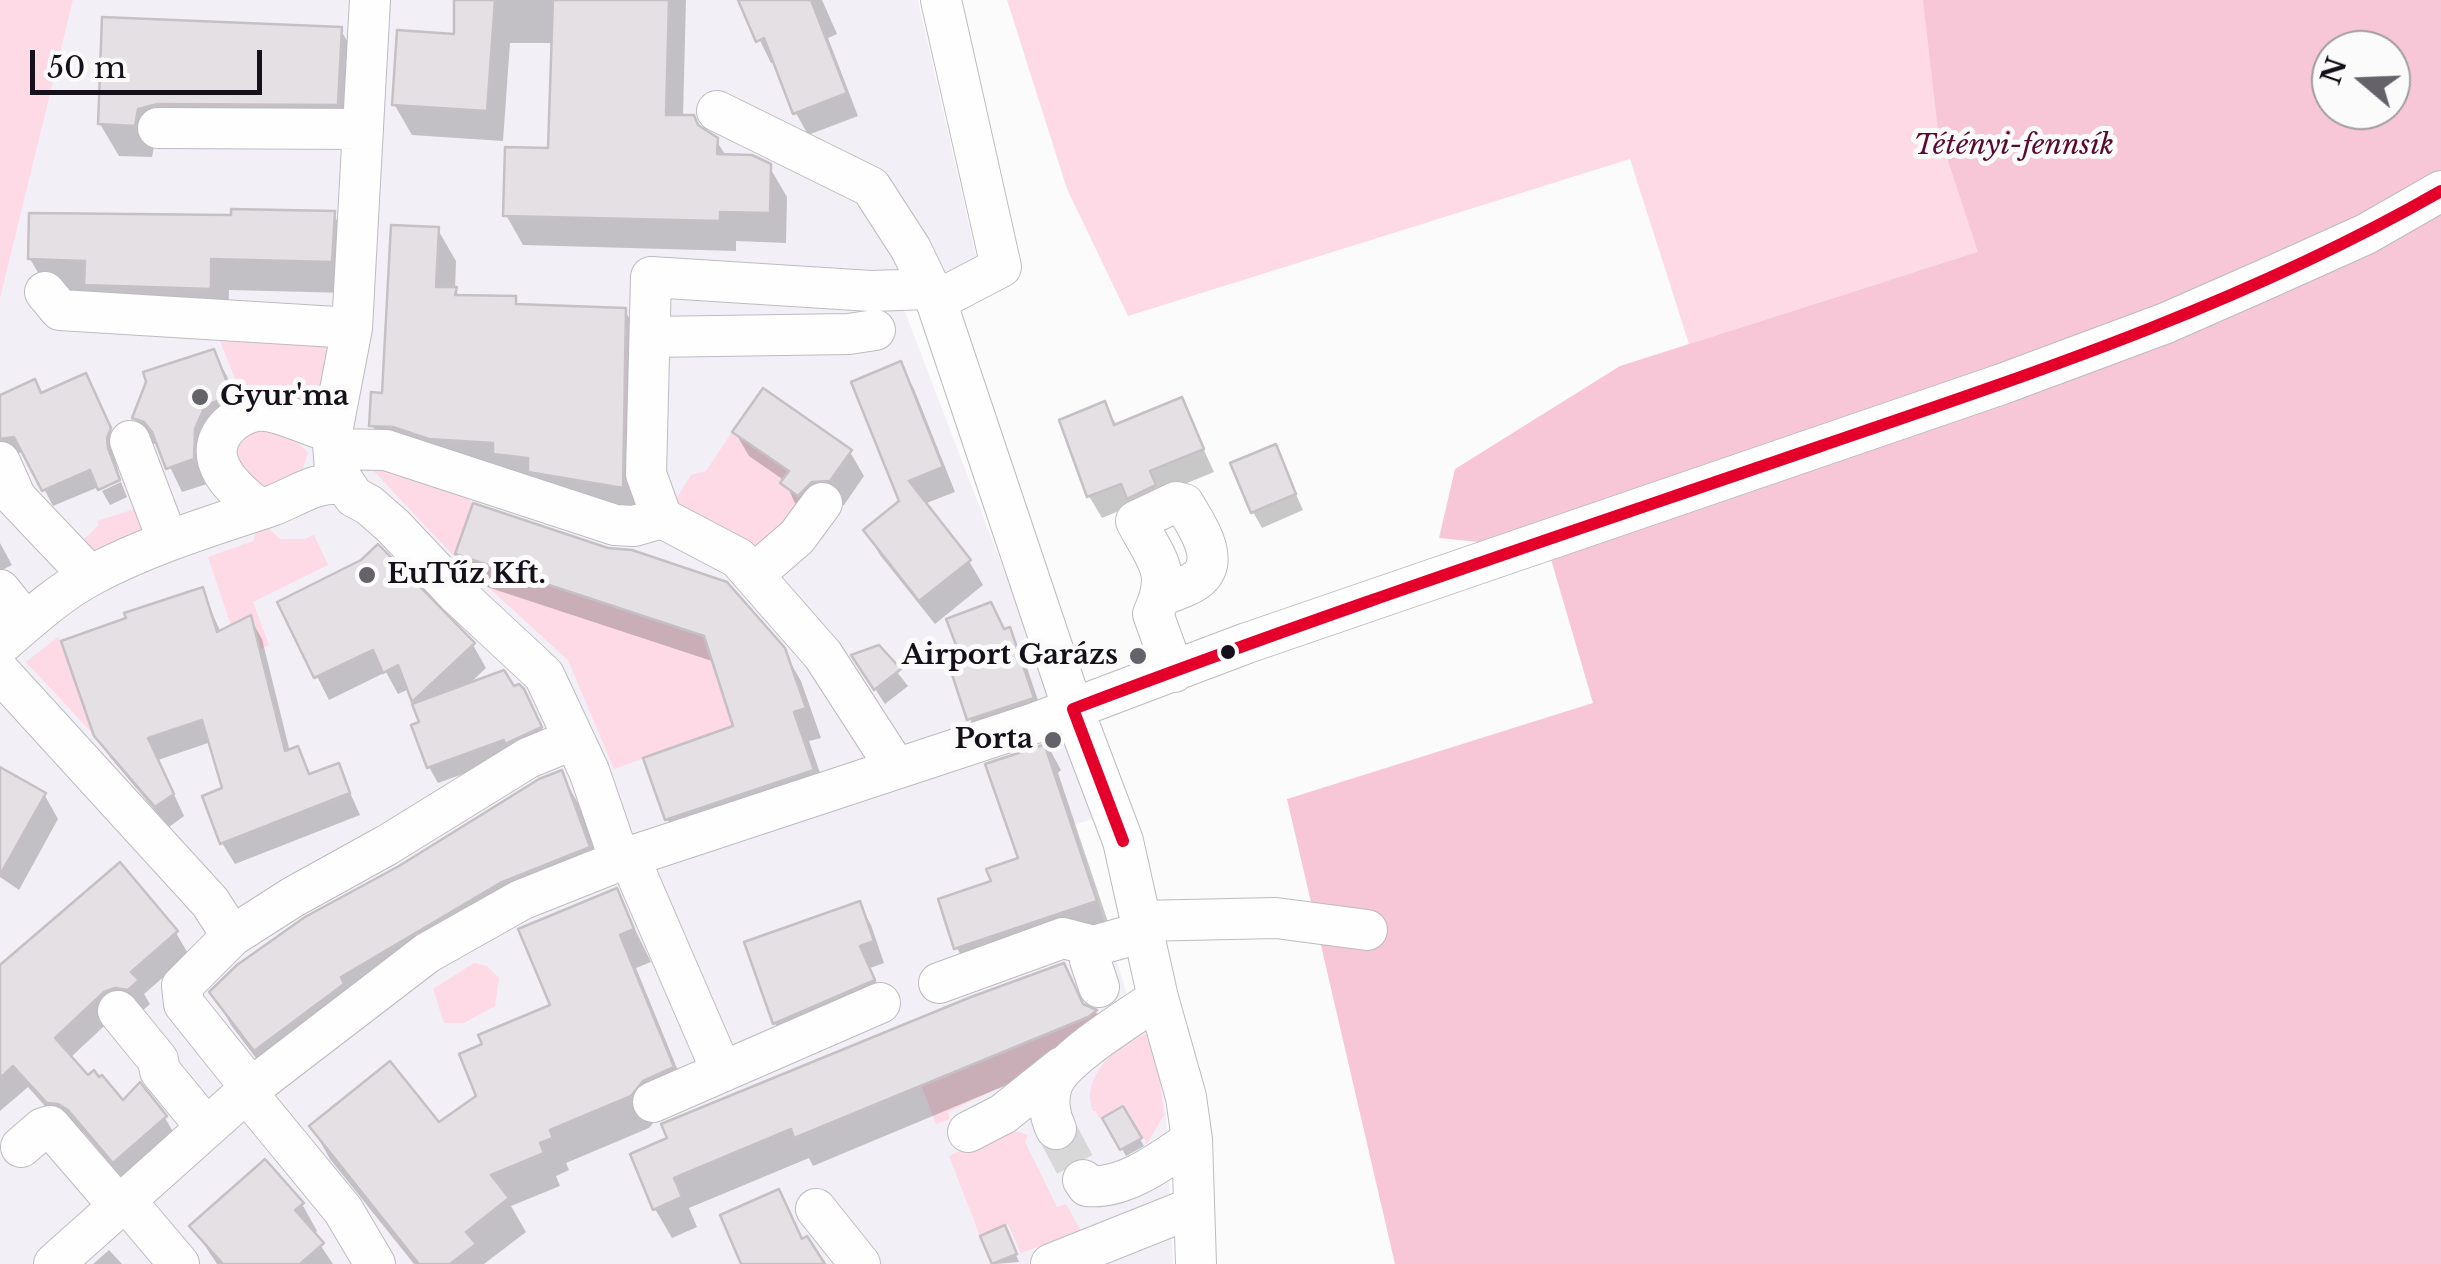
<!DOCTYPE html>
<html>
<head>
<meta charset="utf-8">
<style>
  body { margin:0 }
  #map { position:relative; width:2441px; height:1264px; overflow:hidden; background:#fbfbfb; font-family:"Libre Baskerville",serif }
  canvas { display:block }
  .north { position:absolute; left:2311px; top:30px; width:100px; height:100px; box-sizing:border-box; background:#fbfbfb; border:2px solid #9f9da1; border-radius:50%; rotate:289deg; font-size:28px; font-weight:700; line-height:40px; text-align:center; color:#15101a }
  .north::after { content:''; display:block; margin:auto; width:35px; height:45px; background:#666269; clip-path:polygon(50% 0,100% 100%,50% 72%,0 100%) }
  .scale { position:absolute; left:30px; top:50px; width:232px; height:45px; box-sizing:border-box; border:5px solid #15101a; border-top:0; padding-left:12px; font-size:30px; line-height:35px; white-space:nowrap; color:#15101a; -webkit-text-stroke:8px #fbfbfb; paint-order:stroke }
</style>
</head>
<body>
<div id="map">
<canvas width="2441" height="1264"></canvas>
<div class="north">N</div>
<div class="scale">50 m</div>
</div>
<script>
const context = document.querySelector('canvas').getContext('2d');
context.lineJoin = 'round';
function fillPath(path, color) { context.fillStyle = color; context.fill(path, 'evenodd'); }
function trace(path, color, width, dash) { context.strokeStyle = color; context.lineWidth = width; context.lineCap = dash ? 'butt' : 'round'; context.setLineDash(dash || []); context.stroke(path); }
function drawText(font, color, halo, rows, align = 'center') {
  context.font = font + ' "Libre Baskerville",serif'; context.lineWidth = 10; context.setLineDash([]); context.textBaseline = 'middle'; context.strokeStyle = halo; context.fillStyle = color; for (const [text, x, y, turn = 0] of rows) {
    context.save(); context.translate(x, y); context.rotate((+turn || 0) * Math.PI / 180); context.textAlign = isNaN(turn) ? turn : align; if (halo) context.strokeText(text, 0, 0); context.fillText(text, 0, 0); context.restore();
  }
}
fillPath(new Path2D(`
  M73 0H918L977 260 902 304 1098 817 1074 825 1130 1004 1156 1029 1166 1113 1173 1264H0V299Z`), '#f3eff7');
fillPath(new Path2D(`
  M0 0H73L0 299Z
  M1007 0H2441V155L1887 281 1689 344 1630 159 1128 316 1067 189ZM2331 50H2391V110H2331Z
  M220 341 328 346 324 409 307 414 240 391Z
  M252 427 293 438 308 453 300 476 262 492 240 477 230 440Z
  M732 432 789 471 781 483 809 504 760 558 673 504 691 475 706 471Z
  M376 457 466 495 472 504 455 553 704 636 733 726 614 769 568 660 452 554 369 466Z
  M141 507 149 528 101 554 78 545 99 525 97 521Z
  M266 526 280 539H304L314 535 328 565 253 602 269 645 242 658 208 557 253 541 258 528Z
  M58 637 81 697 137 718 92 733 26 662Z
  M474 963 487 966 499 978 495 1006 464 1023H444L433 989Z
  M1129 1000 1049 1064 948 1112 950 1119 936 1124 921 1085Z
  M1154 1031 1164 1115 1147 1144 1124 1104 1099 1118 1096 1111H1093C1079 1074 1122 1041 1154 1031Z
  M1015 1131 1028 1135 1025 1142 1057 1207 1066 1204 1081 1231 1021 1253 1008 1224 980 1236 949 1156 968 1147 972 1151Z`), '#fddae5');
fillPath(new Path2D(`
  M1923 0H2441V1264H1395L1287 799 1593 703 1548 549 1439 538 1455 469 1620 366 1978 252 1938 130ZM2331 50H2391V110H2331Z`), '#f7c6d7');
fillPath(new Path2D(`
  M457 0H686L683 117 716 140 726 156 769 166 787 197 786 243 736 241V251L523 245 506 215 551 150 554 43H510L503 141 412 135 394 104 457 37Z
  M740 0H822L837 34 828 38 858 116 808 135 796 113 776 61 771 63Z
  M340 29 359 61 355 137 155 141 152 157 119 156 100 124Z
  M333 214 352 246 349 293 229 290 228 320 105 317 90 292 49 291 30 259 233 218Z
  M438 230 456 261 455 289 460 298H514L519 307 625 311 643 342 640 518 390 457 372 425Z
  M213 352 227 376 244 419 207 484 182 492 160 446 149 442 135 417Z
  M900 365 914 389 955 492 924 504 969 561 983 585 935 624 880 555 866 531 901 500Z
  M85 376 118 445 114 456 120 478 53 506 25 452 0 456V397L42 396Z
  M1181 400 1214 472 1102 518 1089 496 1063 421 1104 404 1117 426Z
  M735 432 850 452 864 476 844 505 797 508 785 481 749 456Z
  M1275 447 1303 510 1262 528 1253 512Z
  M121 482 127 497 110 505 102 491Z
  M0 543 12 565 0 571Z
  M378 548 473 645 486 668 466 687 533 708 549 743 438 783 429 767 422 723 409 689 398 694 386 672 329 700 280 603 362 562Z
  M458 553 783 650 801 681 821 738 809 741 829 799 684 848 667 819 736 728 715 662 475 583Z
  M202 590 221 633 250 618 262 639 290 752 296 749 311 776 338 766 360 815 235 864 222 843 225 790 211 742 158 760 184 816 169 827 110 757 97 735Z
  M1008 630 1022 653 1045 721 983 742 970 719 947 651Z
  M878 648 908 686 885 704 864 672Z
  M1048 746 1061 770 1058 773 1109 925 970 972 957 948 941 901 994 882 1021 860 989 766Z
  M0 770 44 794 58 819 19 890 0 877Z
  M561 773 579 805 606 880 528 911 357 1010 274 1082 231 1025 213 993Z
  M120 866 176 933 189 955 144 994 150 1004 141 1012 117 1014 70 1058 88 1078 123 1104 165 1118 178 1140 127 1184 84 1133 73 1126 62 1125 28 1087 0 1111V968Z
  M616 891 651 962 636 968 690 1100 661 1113 649 1128 566 1163 569 1170 556 1176 560 1186 511 1206 526 1232 484 1264H414L330 1159 312 1127 439 1125 479 1097 554 1007Z
  M859 904 871 925 884 963 870 968 885 1002 787 1044 775 1023Z
  M1063 966 1086 1008 1096 1012 1112 1041 813 1166 809 1158 689 1208 697 1227 672 1238 655 1209 633 1155Z
  M1122 1109 1144 1146 1126 1156 1106 1119Z
  M302 1204 317 1231 313 1234 333 1264H217L192 1226Z
  M1008 1236 1019 1262 995 1264 983 1238Z
  M109 1250 122 1264H93Z`), '#0003');
const building = new Path2D(`
  M454 0H495L487 111 392 105 397 30 454 34Z
  M553 0H669L666 115H694L698 125 718 138 717 154 752 155 771 164 770 213 720 212V221L503 216 505 147 548 148Z
  M738 0H811L847 93 793 114 764 38 756 42Z
  M102 17 342 27 338 105 158 104 138 109 135 126 98 124Z
  M231 209 335 211 332 262 211 259V289L84 285 85 261 28 259 29 213 231 215Z
  M391 225 439 227 436 287H457L455 295 516 296V304L626 308 623 488 528 472V458L493 454V443L429 439 393 427 369 426 371 392 382 393Z
  M214 349 232 395 205 406 195 429 194 459 166 469 152 432 144 422 132 418 146 382 143 372Z
  M901 361 943 467 909 481 971 560 919 601 863 530 899 501 851 382Z
  M86 373 111 428 107 438 108 448 120 480 98 490 90 470 42 491 14 437 0 439V395L35 379 41 393Z
  M763 388 852 450 830 481 812 482 798 496 780 483 789 471 732 432Z
  M1182 397 1204 449 1150 471 1156 485 1127 499 1121 484 1087 497 1059 420 1105 401 1114 425Z
  M1276 444 1296 494 1251 513 1230 463Z
  M473 503 608 548 632 550 727 582 785 648 806 708 794 712 814 770 665 820 643 758 733 726 704 636 455 554Z
  M378 544 475 643 412 702 398 665 383 673 373 650 314 678 277 602 361 560Z
  M203 587 217 632 251 615 285 751 298 746 309 774 339 763 350 793 220 844 202 796 222 788 202 720 148 738 174 794 155 807 94 736 61 641 126 618 124 613Z
  M991 602 1004 629 1010 627 1034 698 967 720 944 650 956 645 946 619Z
  M879 645 901 669 874 690 851 655Z
  M504 670 514 686 519 684 524 689 542 727 505 744 504 740 427 768 411 725 419 722 412 704Z
  M1049 743 1050 747 1046 749 1097 901 954 949 938 899 991 881 986 869 1018 858 985 764Z
  M0 767 46 793 0 875Z
  M562 770 590 847 500 883 341 977 344 984 254 1051 209 992 237 965 305 917 399 866 539 779Z
  M120 862 178 931 131 972 139 980 128 990 115 988 104 992 55 1038 88 1075 94 1070 99 1077 102 1075 123 1100 140 1082 167 1116 113 1163 68 1110 58 1104 47 1103 13 1066 0 1078V965Z
  M617 888 634 929 620 935 674 1067 643 1081 631 1096 550 1130 553 1138 540 1143 544 1153 491 1175 509 1198 466 1232 476 1244 450 1264H419L309 1126 390 1061 439 1122 476 1096 459 1054 482 1044 478 1035 550 1005 518 929Z
  M860 901 874 941 860 946 875 980 773 1024 744 942Z
  M1064 963 1083 1004 1097 1010 1088 1017 794 1138 791 1129 674 1178 682 1197 653 1210 630 1154 667 1138 661 1124 971 997Z
  M1123 1106 1142 1138 1120 1150 1102 1118Z
  M265 1159 304 1203 295 1210 324 1243 300 1264H223L189 1226Z
  M779 1189 802 1239 807 1236 825 1264H741L720 1215Z
  M1005 1225 1017 1254 992 1264 980 1236Z`);
fillPath(building, '#e4e0e3');
trace(building, '#c6c0c5', 2.5);
trace(new Path2D(`
  M1056 1129 1083 1180`), '#d8d8d9', 40, [40, 20]);
const minor = new Path2D(`
  M370 0 352 328 332 432 335 469 354 497 369 505 393 526 457 594 544 675 589 771 620 861
  M717 111 871 187 911 249 936 301 1073 709 1123 841 1158 998 1186 1097 1192 1140 1196 1264
  M158 128 363 129
  M45 292 60 310 352 328
  M936 301 1001 267 941 0
  M650 337 849 334 875 330
  M130 441 168 541
  M334 449 386 450 615 525 634 526 662 518
  M0 462 16 498 90 576
  M260 509C234 490 198 458 228 426 235 419 245 413 256 411 281 409 308 427 332 432
  M753 575 797 537 822 503
  M0 590 26 622
  M1161 596C1173 591 1190 586 1199 578 1221 558 1195 523 1184 504L1176 502 1136 521C1156 560 1173 571 1153 614L1174 672
  M0 645C29 620 58 593 92 575 148 545 211 526 271 506 296 497 315 481 342 484
  M0 672 210 902 232 936
  M896 768 823 655 738 558 662 518 646 474 651 277 871 291 930 289
  M629 857 722 1072
  M1140 921 1276 918 1367 930
  M1094 946 1090 960 1099 987
  M939 983 1063 938 1094 946 1143 932
  M118 1011 158 1060 160 1071 206 1127
  M251 1088 184 1004 182 986 232 936 293 897 387 845 528 758 574 739
  M246 1092 343 1210 375 1264
  M653 1102 880 1003
  M1056 1129C1049 1115 1047 1097 1053 1083 1065 1056 1133 1016 1158 998
  M968 1132 1003 1114 1062 1067
  M21 1147 43 1128 50 1126 118 1205
  M1083 1180 1087 1186C1124 1190 1163 1160 1192 1140
  M124 1199 179 1264
  M816 1209 860 1264
  M54 1264 251 1088 427 953 521 900 629 857 1035 723 1247 643 2002 384 2166 323 2266 279 2366 234 2441 191
  M1051 1264 1194 1207`);
trace(minor, '#bdbbc0', 42);
trace(minor, '#fefefe', 40);
trace(new Path2D(`
  M1123 841 1073 709C1320 615 1571 532 1821 446 2032 374 2246 303 2441 191`), '#e4002b', 12);
for (const [x, y, r, color] of [
  [200,397,10,"#666269"],
  [367,575,10,"#666269"],
  [1228,652,9,"#15101a"],
  [1138,656,10,"#666269"],
  [1053,740,10,"#666269"]
]) { const dot = new Path2D(); dot.arc(x, y, r, 0, 2 * Math.PI); context.fillStyle = color; context.fill(dot); trace(dot, '#fbfbfb', 4); }
drawText('italic 28px', '#590a30', '#fbfbfb', [
  ["Tétényi-fennsík",2014,146]
]);
drawText('bold 28px', '#15101a', '#fbfbfb', [
  ["Gyur'ma",220,397],
  ["EuTűz Kft.",387,575],
  ["Airport Garázs",1118,656,"right"],
  ["Porta",1033,740,"right"]
], 'left');
</script>
</body>
</html>
